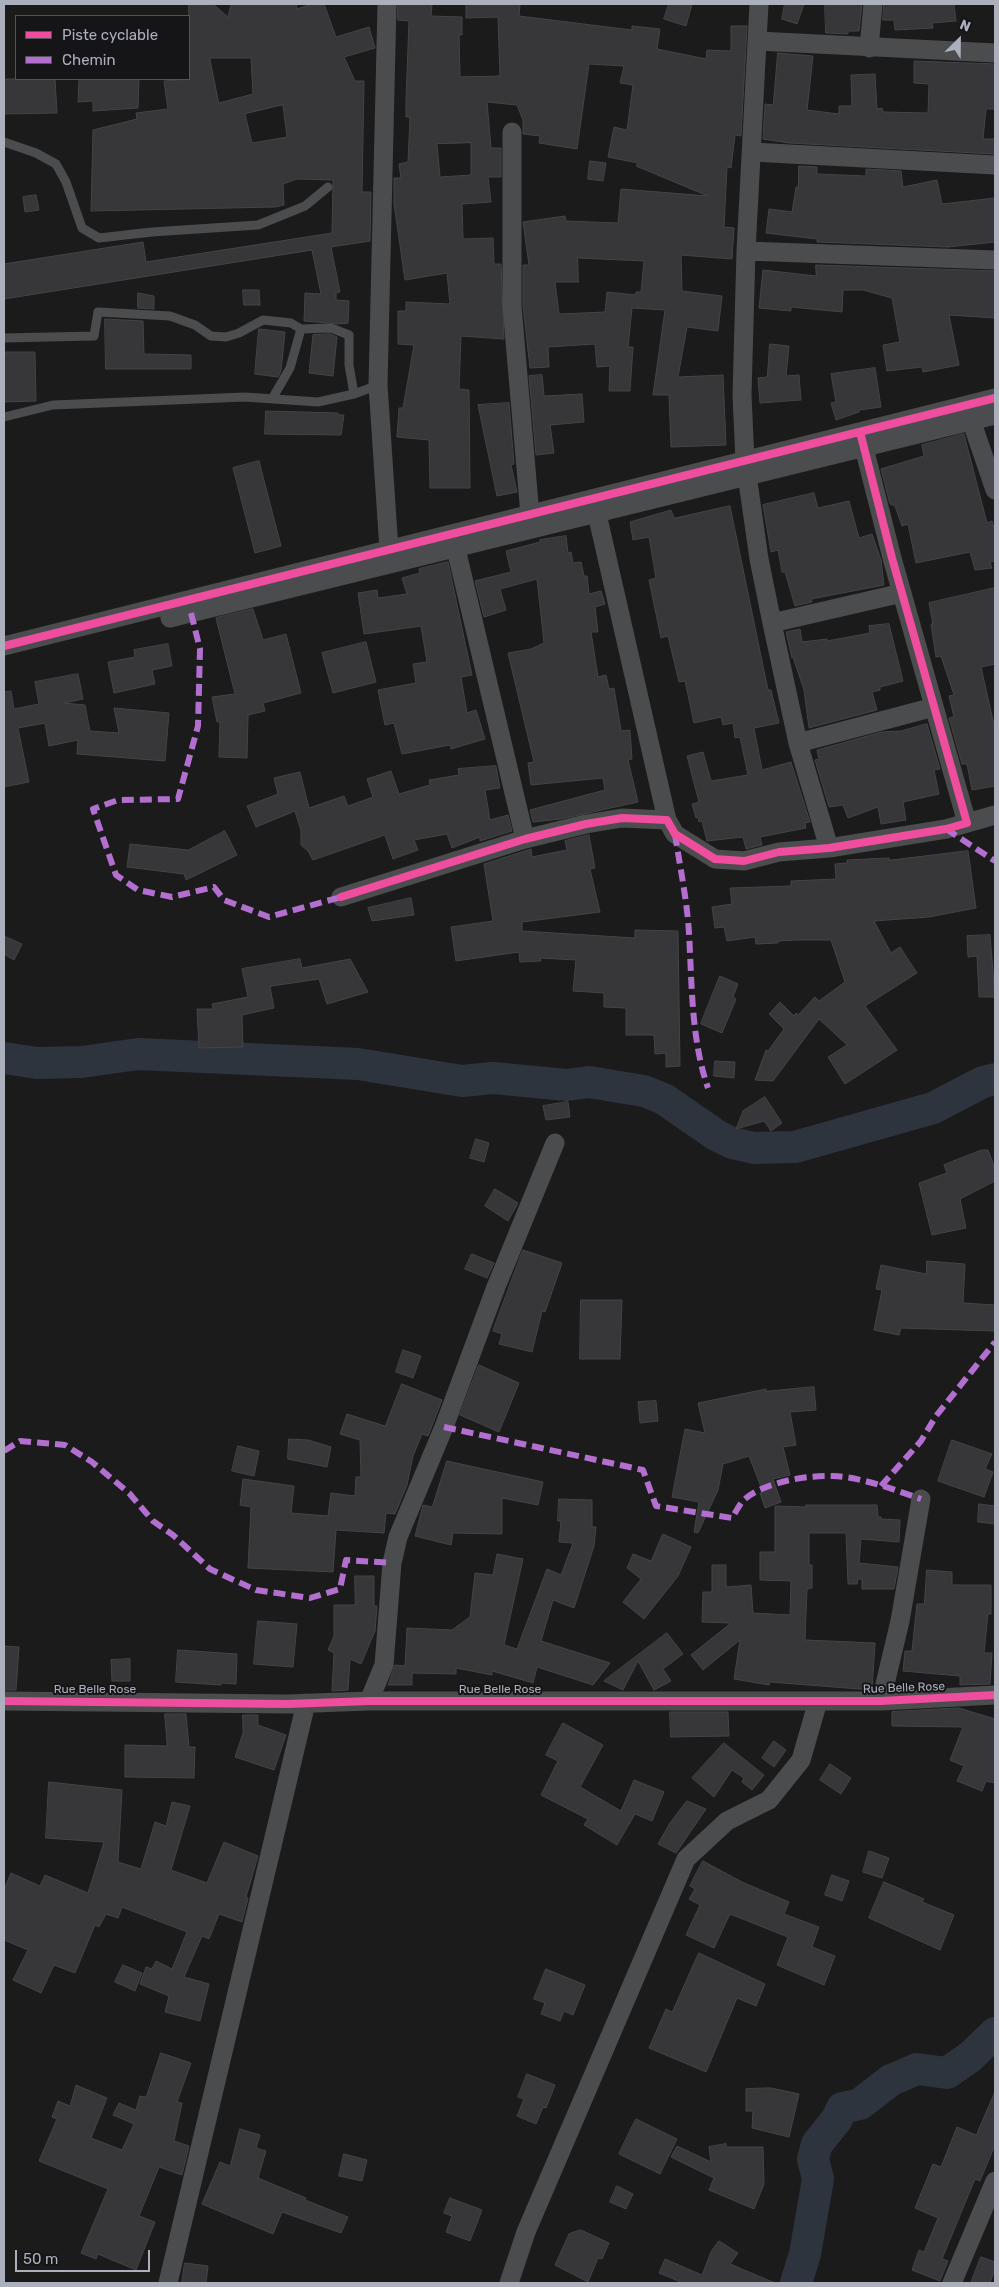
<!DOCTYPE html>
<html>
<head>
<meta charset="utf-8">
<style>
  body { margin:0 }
  #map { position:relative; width:999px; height:2287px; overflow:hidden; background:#1b1b1b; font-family:Rubik,sans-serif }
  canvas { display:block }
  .frame { position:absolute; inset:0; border:5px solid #acafbc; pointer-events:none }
  .legend { position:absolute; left:15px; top:15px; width:175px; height:65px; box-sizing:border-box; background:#151517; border:1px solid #515359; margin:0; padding:6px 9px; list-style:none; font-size:15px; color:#acafbc }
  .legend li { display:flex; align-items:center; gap:10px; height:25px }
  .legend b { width:25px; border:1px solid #515359 }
  .north { position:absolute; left:934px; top:15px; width:50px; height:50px; -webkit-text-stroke:4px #151517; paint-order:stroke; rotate:23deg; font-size:14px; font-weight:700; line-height:20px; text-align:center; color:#acafbc }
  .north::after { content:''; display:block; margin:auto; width:18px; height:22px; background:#acafbc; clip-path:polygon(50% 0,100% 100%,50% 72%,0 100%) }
  .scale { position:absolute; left:15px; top:2250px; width:135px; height:22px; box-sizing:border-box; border:2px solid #acafbc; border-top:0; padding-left:6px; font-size:15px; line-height:18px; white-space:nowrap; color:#acafbc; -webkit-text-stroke:4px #151517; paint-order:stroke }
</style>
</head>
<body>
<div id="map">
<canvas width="999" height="2287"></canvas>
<div class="frame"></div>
<ul class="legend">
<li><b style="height:6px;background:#ef4d9e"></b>Piste cyclable</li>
<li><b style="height:6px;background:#b36fd0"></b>Chemin</li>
</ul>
<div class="north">N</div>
<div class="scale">50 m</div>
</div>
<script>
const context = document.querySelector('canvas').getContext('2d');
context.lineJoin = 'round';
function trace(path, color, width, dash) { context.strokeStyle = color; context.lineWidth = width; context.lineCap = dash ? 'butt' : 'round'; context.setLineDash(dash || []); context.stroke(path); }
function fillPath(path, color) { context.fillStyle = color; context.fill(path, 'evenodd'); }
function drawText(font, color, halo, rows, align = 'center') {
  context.font = font + ' Rubik,sans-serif'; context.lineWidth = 4; context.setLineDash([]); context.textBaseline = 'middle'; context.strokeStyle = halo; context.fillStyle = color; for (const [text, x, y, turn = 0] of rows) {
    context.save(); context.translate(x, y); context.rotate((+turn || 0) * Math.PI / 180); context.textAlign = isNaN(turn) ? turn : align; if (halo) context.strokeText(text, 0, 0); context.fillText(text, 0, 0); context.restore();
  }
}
trace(new Path2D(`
  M4 1058 37 1063 82 1062 138 1054 358 1064 462 1081 493 1078 567 1085 589 1082 644 1091 664 1099 716 1135 732 1143 754 1148 795 1147 933 1108 983 1082 995 1079
  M796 2283 805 2254 818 2179 813 2159 817 2144 837 2119 842 2108 860 2104 891 2080 917 2069 947 2073 970 2057 995 2033`), '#2d343e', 32);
const building = new Path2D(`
  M189 4H213L228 17 231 4H296L297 9 312 4H324L336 37 369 27 375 48 344 57 355 81H364L362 192H371L370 241 331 247 340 292 336 293V300L349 301 348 323 338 324 304 321 305 293 321 294 312 250 4 299V264L143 242 146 262 332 233 333 180 297 179 283 184 284 205 275 207 91 211 93 130 137 119 136 113 168 109 164 81 189 79ZM210 58H251L253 94 219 103ZM283 105 287 137 252 143 245 114Z
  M398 4H432L431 16 462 17V35H459L460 77 500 76 498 17 466 18V4H520L519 16 632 30V26L660 29 657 49 706 59 707 50 731 51V26H747L741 136 735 135 731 168 727 167 724 227 734 228 732 259 681 255 682 291 722 296 718 331 687 327 678 377 723 375 726 445 671 447 669 395H653L665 310 632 308 628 347H633L630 391H609L610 366 597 367 595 344 548 347 549 367 530 368 523 306V265H529L523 222 565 216 566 221 618 223 621 189 708 196 636 166 638 163 608 157 614 127 627 130 633 85 620 83 624 66 589 64 577 149 539 143 540 136 523 134V120L517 105 487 102 491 148H501V177H488L491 202 462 204 463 239 493 238 494 264H501L504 339 461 336 459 389 469 390 470 488H430L429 440 397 437 399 408H403L414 345 398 344V311H406V302L450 304 447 273 405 280 403 266 394 204V178H401L399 164 408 162 410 117H406V100L409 21 398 20ZM471 143V175L440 177 437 144ZM578 258 644 261 641 292H636V295L607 292 605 312 559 314 555 282H578Z
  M669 4H692L686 26 664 19Z
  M785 4H804L797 24 782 19Z
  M825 4H862L859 31H848V34L826 33Z
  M884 4H954L956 21 932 23 933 28 895 30 894 20H883Z
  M778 53 813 56 807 110 839 114V106H852L851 75 875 74 877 109 882 108 883 112 928 113 929 84 914 83V61L995 64V109H986L983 139H995V154L789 143 763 139 765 104 773 105Z
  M4 79H55L57 113 4 114Z
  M139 79 138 108 93 111V101L78 102 79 80Z
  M590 161 606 163 603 181 588 179Z
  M799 166 817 167V174L866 176V169L901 171 903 187 937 180 942 204 995 198V242L948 247 817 242V239L766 233 769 209 792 212 796 187H798Z
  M36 195 39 210 25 212 23 197Z
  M816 265 995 271V318L949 315 959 365 923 372 922 367 887 371 883 345 900 342 892 298 863 290H843L842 312 791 307V311L759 308 763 270 816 276Z
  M243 290H259L260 305H244Z
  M138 293 154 296V309L138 308Z
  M105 319 143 321 144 354 191 355V369H106Z
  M259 329 285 332 281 371 278 377 255 374Z
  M330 334 337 337 333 376 309 373 313 335Z
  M770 344 789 346 786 376 799 375 801 400 760 403 758 378 767 377Z
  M4 352H35L36 401 4 402Z
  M875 368 881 407 859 410V412L836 420 831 403 836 402 831 374Z
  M542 375 544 396 582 394 584 422 550 425 554 453 536 455 529 376Z
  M509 403 514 464 511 465 517 492 497 496 478 405Z
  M266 411 338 413V415H344L341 435 265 434Z
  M964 434 987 523 992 521 995 532V561L990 562 992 568 975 570 970 552 916 563 908 524 902 526 895 506 890 504 881 469 924 456 922 445Z
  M259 461 281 546 255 553 233 468Z
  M814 493 818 508 849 501 859 538 872 534 881 560 884 585 811 599 812 602 795 606 785 572H782L778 550 771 552 763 505Z
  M730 506 768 690H771L779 723 754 728 762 770 791 762 810 822 805 823 806 828 760 837 762 845 746 849 743 837 707 841 702 821 699 822 698 817 696 818 692 804 699 802 687 756 703 752 711 781 748 775 740 737 735 738 733 723 723 725 721 717 694 723 685 681 679 682 668 636 661 638 649 580 656 578 649 537 633 540 630 522 671 510 674 518Z
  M566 536 568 553 571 552 573 563 581 562 584 576H587L589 594 601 591 605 604 595 607 598 632H591L598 677 606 675 609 689 614 688 621 731 630 730 632 759 628 760 638 802 561 819 533 822 530 810 605 790 603 778 531 785 528 763 534 762 508 653 531 649 544 643 537 579 500 589 506 610 484 617 475 581 511 572 506 551 540 542V540Z
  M448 562 472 675 461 677 467 713 476 710 485 739 451 749 450 745 402 754 394 723 385 725 378 690 416 683 413 664 427 662 421 626 364 634 358 593 377 590 378 598 407 594 402 578 420 573 419 569Z
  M995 588V664L981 667 994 725H995V786L972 790 967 764H962L949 718 954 717 949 696 954 695 941 656 936 657 931 624H933L929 603Z
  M253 609 263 640 286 634 301 693 263 703 265 711 248 715 247 758 219 757 220 722H217L212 697 235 694 216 618Z
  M889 624 903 681 880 687V690L872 692 877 710 809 728 804 690 793 657 792 658 786 632 800 629 802 642 827 639V641L870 633 869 626Z
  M366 642 376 682 333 693 322 653Z
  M168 644 172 666 152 670 155 684 114 693 108 662 135 657 134 650Z
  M78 674 83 699 64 703 85 705 90 731 119 733 114 708 169 713 165 761 77 754 78 740 49 746 45 723 18 728 29 782 4 787V692L11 691 14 709 39 704 35 682Z
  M927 724 940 769 934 770 939 794 903 802 906 820 881 824 878 807 848 818 843 805 829 807 815 760 819 759 817 750 882 732 901 731Z
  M496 766 500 788 485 790 490 820 508 815 512 831 480 841V837L452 848 447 834 414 840 418 850 393 859 385 835 313 860 308 851 301 845V831L295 811 256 827 247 806 278 794 274 778 300 772 309 808 344 796 348 806 373 797 367 779 391 771 399 794 430 785 429 780 459 775 458 769Z
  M225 831 237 855 186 880 184 874 127 867 130 844 188 850Z
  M589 835 595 868 590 869 600 912 522 922V931L635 938V930L678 931 680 1066 666 1067V1053L655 1054 654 1035H626V1008L604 1007V993L573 991 576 960 540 958 541 961 520 962 519 952 456 961 451 927 493 921 484 864 531 849 532 857 567 850 565 841Z
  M968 851 976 908 929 917 874 921 891 953 900 947 917 973 865 1006 897 1050 845 1084 828 1057 847 1045 819 1019 773 1081 755 1080 766 1050 768 1051 784 1029 769 1014 780 1002 794 1016 796 1013 798 1015 815 997 819 1001 845 982 831 940H796L779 941 778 943 756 944 755 937 727 941 724 927 715 928 712 907 732 904 730 888 791 886V881L836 879 835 864 847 863V860L889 858V860Z
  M411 898 414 915 372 921 368 908Z
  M990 935 995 997H979L977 956 968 957 967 936Z
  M4 936 22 944 14 960 4 954Z
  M300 959 302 968 350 959 368 992 327 1004 319 979 272 986 270 987 274 1008 242 1015 243 1047 199 1048 197 1009H213L212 1004 248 997 242 969Z
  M720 976 738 984 733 997 736 999 722 1033 701 1024Z
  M715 1061 735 1062 734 1078 714 1076Z
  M765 1097 782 1123 771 1131 764 1121 736 1129 743 1111Z
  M568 1102 570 1117 546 1120 543 1106Z
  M476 1139 489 1143 484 1162 470 1158Z
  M982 1150H988L995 1168V1181L960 1199 966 1228 932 1235 919 1183 947 1173 944 1165Z
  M495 1189 518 1203 508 1221 485 1206Z
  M523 1250 562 1263 545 1312 542 1311 532 1352 499 1344 502 1334 493 1331Z
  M472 1254 494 1263 487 1278 465 1269Z
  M927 1261 965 1264 963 1303 995 1305V1331L901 1328 899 1335 874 1330 882 1290 876 1289 881 1265 926 1274Z
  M581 1300H622L620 1359H580Z
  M403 1350 421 1356 413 1378 396 1372Z
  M479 1365 519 1383 499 1432 460 1415Z
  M402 1384 442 1400 428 1436 422 1434 413 1456 407 1485 395 1514 386 1513 384 1533 336 1530 333 1572 248 1568 251 1507 240 1505 243 1479 294 1486 291 1513 328 1516 331 1493 355 1496 356 1477H361L360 1440 340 1434 347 1414 385 1426Z
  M814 1387 816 1410 790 1412 796 1445 783 1447 790 1475 773 1479 781 1502 765 1508 760 1493 763 1492 749 1456 723 1464 718 1490 698 1533 694 1532 699 1502 672 1497 685 1429 705 1433 698 1403 766 1389V1391Z
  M656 1401 658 1421 640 1423 638 1402Z
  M289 1439 308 1440 331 1447 327 1467 288 1459Z
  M952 1440 992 1454 985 1469 993 1472 984 1497 938 1481Z
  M238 1446 259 1451 254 1476 232 1471Z
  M447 1461 543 1482 538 1505 502 1498V1534L453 1533 451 1545 415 1536 423 1505 432 1507Z
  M559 1499 592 1500V1527H596L594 1546 574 1608 553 1600 541 1641 610 1663 593 1685 537 1667 533 1683 492 1671V1675L456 1668V1674L412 1673V1685H388L395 1665 405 1666 407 1628 452 1630 470 1617 475 1573 493 1575 497 1554 523 1559 504 1645 517 1649 547 1569 561 1575 573 1543 559 1542 561 1521H558Z
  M979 1504 995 1506V1524L978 1522Z
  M806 1505H877L878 1517H881V1519L900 1520 899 1542 861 1539 859 1563 898 1567 894 1589H862V1579H858L857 1584H848L846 1533H809V1565H812V1588L807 1589 805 1640 875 1643 872 1690 770 1682 769 1685 734 1679 740 1640 703 1670 691 1655 731 1623 702 1622 703 1592H712V1565H726V1587L751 1585 753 1613 790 1615 791 1581 760 1580V1552H775V1506L806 1507Z
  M663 1534 691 1547 678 1576 644 1619 623 1602 641 1579 627 1568 633 1554 651 1561Z
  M927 1570 952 1572V1585H991V1614H988L984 1653H992L990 1684 960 1685V1676L903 1671 905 1651H912L917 1604H924Z
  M355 1576H374V1606H377L375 1631 361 1664 350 1659 348 1690 332 1691 334 1653 328 1650 334 1636V1605H355Z
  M258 1621 297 1624 293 1667 254 1664Z
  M667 1633 683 1654 663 1669 671 1681 654 1690 638 1661 623 1690 604 1681Z
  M4 1646 19 1647 16 1690H4Z
  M178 1650 237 1654 236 1684 221 1683V1685L176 1682Z
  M130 1659V1681H112L111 1660Z
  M959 1708 995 1719V1783L986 1781 982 1791 957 1781 964 1766 950 1760 963 1727 892 1726V1712Z
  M670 1712H728L729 1736 671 1737Z
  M165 1714H186L189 1747H195L194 1778 125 1777V1745L167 1746Z
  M243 1715H258V1725L286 1735 274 1770 235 1757 243 1733Z
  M563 1723 603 1745 580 1787 621 1811 634 1780 664 1792 652 1821 635 1814 617 1845 584 1825 588 1819 541 1795 558 1761 546 1755Z
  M774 1741 786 1750 774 1767 762 1758Z
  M724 1743 764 1775 752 1790 742 1782 744 1778 732 1770 714 1797 692 1778Z
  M830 1764 851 1778 841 1794 820 1780Z
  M49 1782 122 1790 118 1862 141 1869 155 1822 166 1826 172 1802 190 1806 171 1870 207 1883 224 1842 258 1856 246 1897 248 1898 242 1922 219 1914 209 1939 202 1936 184 1977 209 1984 200 2021 165 2012 169 1996 140 1984 146 1967 152 1969 156 1961 172 1969 187 1932 122 1907 118 1918 106 1914 99 1927 95 1925 75 1973 54 1965 41 1993 13 1980 28 1950 4 1940V1890L11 1873 40 1886 45 1875 88 1893 104 1842 46 1838Z
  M687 1801 706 1809 676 1853 658 1844 670 1823Z
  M869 1851 889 1858 882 1878 863 1872Z
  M703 1861 742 1882 789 1902 784 1914 819 1927 812 1947 835 1956 824 1985 777 1965 788 1937 730 1914 714 1948 686 1935 700 1905 689 1899 695 1889 690 1886Z
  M832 1875 849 1881 842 1901 825 1895Z
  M884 1882 924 1899 922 1902 954 1915 940 1950 869 1918Z
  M699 1953 765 1984 756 2006 737 1998 706 2072 649 2048 666 2009 672 2012Z
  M123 1965 142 1973 135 1991 115 1982Z
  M546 1969 585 1985 573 2015 564 2011 560 2021 541 2014 545 2003 534 1999Z
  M161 2053 191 2063 177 2102 182 2103 174 2141 189 2146 182 2175 159 2167 139 2216 155 2222 136 2270 98 2254 96 2259 81 2253 108 2189 39 2161 57 2119 52 2117 58 2101 70 2106 76 2085 107 2098 91 2138 122 2150 134 2124 113 2115 119 2103 136 2110 140 2096 146 2097Z
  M527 2074 555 2085 546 2108 543 2107 536 2124 517 2116 524 2099 518 2097Z
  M771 2088 799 2094 789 2137 752 2128 753 2111H746V2089Z
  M995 2092V2145L980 2181 975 2179 956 2225 942 2259 948 2261 940 2281 912 2270 919 2250 924 2252 938 2218 915 2208 933 2164 941 2167 957 2127 976 2135Z
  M636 2119 677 2139 660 2174 619 2154Z
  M240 2129 260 2135 256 2148 266 2151 258 2178 306 2198 305 2200 348 2217 341 2233 282 2212 273 2234 202 2204 220 2162 230 2166Z
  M726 2144V2147H763L764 2184 754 2209 709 2190 714 2178 671 2157 677 2146 711 2162 709 2147Z
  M344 2154 367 2160 362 2181 339 2176Z
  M617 2186 633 2194 626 2209 610 2202Z
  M450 2198 482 2210 470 2241 446 2232 452 2216 444 2213Z
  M581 2230 609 2243 602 2259 598 2258 588 2282 555 2265 569 2234Z
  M719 2241 738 2253 730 2264 775 2283H683L659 2273 665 2259 702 2275 711 2252Z
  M981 2257 995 2262V2269L990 2283H971Z
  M185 2263 208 2266 206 2283 182 2282Z`);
fillPath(building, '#373739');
trace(building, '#434447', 1);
trace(new Path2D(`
  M4 142 36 153 56 164 66 182 82 228 99 238 152 232 258 225 305 206 328 187
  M4 338 94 336 98 312 170 316 195 325 211 336 226 337 239 333 263 320 291 323 301 329 331 328 349 335V365L354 394
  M272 399 290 368 301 329
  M4 417 53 405 245 397 318 402 354 394 378 385`), '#4b4c4e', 9);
trace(new Path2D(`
  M387 4 378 385 389 550
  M759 4 746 251 742 395 745 461 759 559 772 623 798 743 829 848
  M758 41 995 53
  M869 48 873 4
  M512 132V306L530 515
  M752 152 995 165
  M746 251 995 260
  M968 411 995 490
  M597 514 667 820
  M456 549 525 839
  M170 618 995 415
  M772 623 902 593
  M4 646 995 398
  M798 743 934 707
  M967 823 995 815
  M341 897 525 839 586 824 622 818 667 820 675 834 715 859 744 861 779 852 829 848 946 829 967 823 892 558 860 432
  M4 1701 288 1704 369 1701H881L995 1695
  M369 1701 384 1665 392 1563 398 1537 444 1427 496 1287 555 1143
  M881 1701 900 1621 921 1499
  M168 2283 306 1703
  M509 2283 526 2232 686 1859 727 1821 769 1800 801 1760 818 1701
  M952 2283 995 2181`), '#4b4c4e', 19);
trace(new Path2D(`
  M191 613 200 649 198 726 178 799 118 800 93 809 116 875 138 890 172 897 214 887 224 900 269 917 341 897
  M946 829 995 861
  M675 834C680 867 687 900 689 933 692 984 691 1039 708 1088
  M444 1427 643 1470 656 1506 732 1518C736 1512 740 1503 745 1499 765 1482 807 1475 833 1476 861 1477 895 1490 921 1499
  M4 1451 20 1441 65 1445 92 1462 129 1493 153 1521 173 1535 210 1569 256 1590 310 1598 340 1589 346 1560 392 1563
  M881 1486 921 1441 936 1416 995 1342`), '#b36fd0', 6, [12, 6]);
trace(new Path2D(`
  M4 646 995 398
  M341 897 525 839 586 824 622 818 667 820 675 834 715 859 744 861 779 852 829 848 946 829 967 823 892 558 860 432
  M4 1701 288 1704 369 1701H881L995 1695`), '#ef4d9e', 8);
drawText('12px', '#acafbc', '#151517', [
  ["Rue Belle Rose",904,1688,-2],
  ["Rue Belle Rose",95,1690],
  ["Rue Belle Rose",500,1690]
]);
</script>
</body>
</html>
